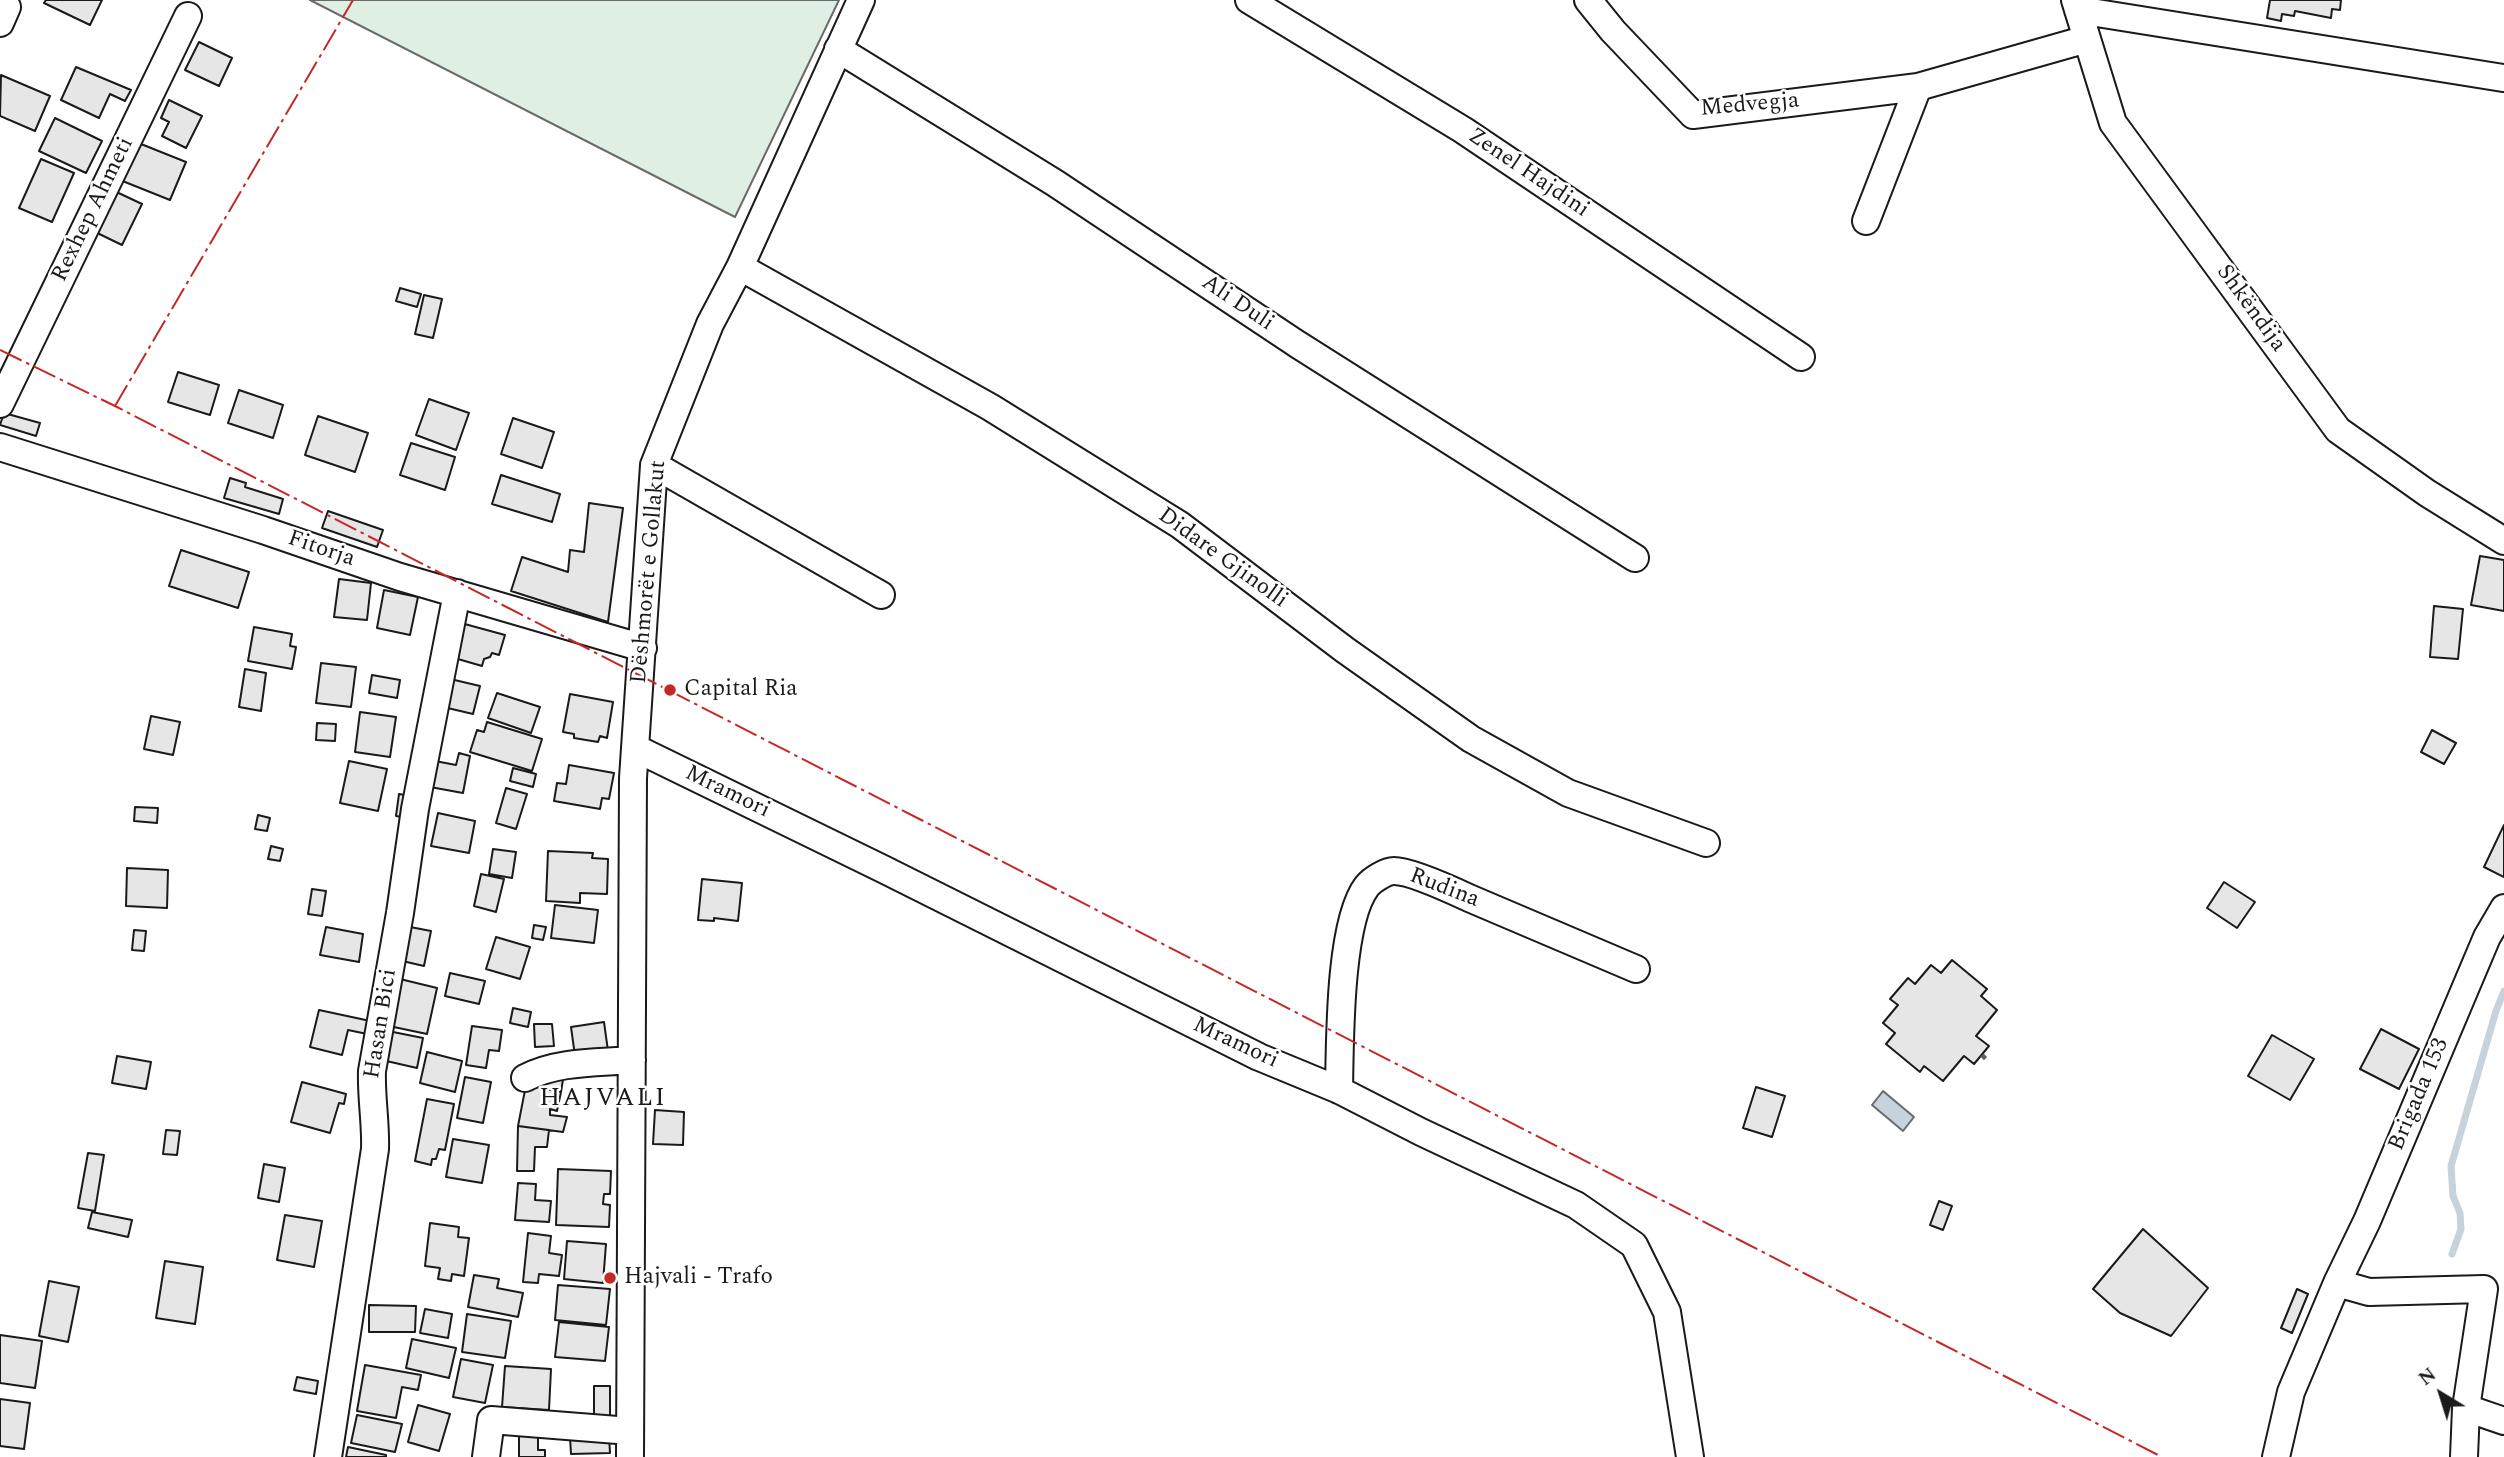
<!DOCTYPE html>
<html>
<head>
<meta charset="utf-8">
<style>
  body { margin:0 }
  #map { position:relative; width:2504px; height:1457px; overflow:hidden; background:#fff; font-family:Spectral,serif }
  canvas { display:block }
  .north { position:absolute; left:2406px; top:1359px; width:70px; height:70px; -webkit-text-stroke:5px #fff; paint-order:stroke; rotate:322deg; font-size:19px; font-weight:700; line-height:28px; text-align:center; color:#1a1a1a }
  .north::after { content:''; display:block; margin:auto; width:24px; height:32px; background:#1a1a1a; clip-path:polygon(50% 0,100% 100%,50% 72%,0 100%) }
</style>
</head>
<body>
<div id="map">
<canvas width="2504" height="1457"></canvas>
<div class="north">N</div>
</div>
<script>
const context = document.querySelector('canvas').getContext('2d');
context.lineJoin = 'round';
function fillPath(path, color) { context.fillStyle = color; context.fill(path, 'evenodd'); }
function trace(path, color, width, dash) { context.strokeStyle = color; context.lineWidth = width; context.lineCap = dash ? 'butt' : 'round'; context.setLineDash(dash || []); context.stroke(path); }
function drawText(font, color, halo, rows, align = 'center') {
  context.font = font + ' Spectral,serif'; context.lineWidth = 5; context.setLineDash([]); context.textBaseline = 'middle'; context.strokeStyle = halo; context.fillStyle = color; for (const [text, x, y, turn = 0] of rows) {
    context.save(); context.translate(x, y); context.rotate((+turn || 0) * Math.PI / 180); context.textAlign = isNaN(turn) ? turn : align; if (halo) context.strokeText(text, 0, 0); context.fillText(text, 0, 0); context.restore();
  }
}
const green = new Path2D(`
  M310 0H839L735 217Z`);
fillPath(green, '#e0efe3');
trace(green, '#6a6a6a', 2);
const water = new Path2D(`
  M1883 1091 1914 1117 1903 1131 1872 1105Z`);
fillPath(water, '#c6d2dc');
trace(water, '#6a6a6a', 2);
trace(new Path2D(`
  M2452 1254 2461 1229 2460 1213 2453 1196 2451 1166 2496 1011 2504 991`), '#c6d2dc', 7);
const building = new Path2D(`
  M46 0H102L90 25 44 3Z
  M2270 0H2341L2340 10 2332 9 2331 18 2295 11 2294 16 2282 14 2281 21 2267 18Z
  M199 42 232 58 219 86 185 70Z
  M76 67 131 90 125 101 110 94 99 118 61 100Z
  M1 75 50 96 35 131 0 116Z
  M169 100 202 116 186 148 162 136 169 122 161 118Z
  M55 118 102 141 86 173 39 151Z
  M136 142 186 162 170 200 120 180Z
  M41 159 74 173 52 222 19 208Z
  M108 188 142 204 122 245 89 229Z
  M400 288 421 294 417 307 396 301Z
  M424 295 442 299 433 338 415 334Z
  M178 372 219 385 210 415 168 402Z
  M239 390 283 405 273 438 228 423Z
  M429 399 469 413 456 450 416 435Z
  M4 413 40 423 36 436 0 425Z
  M318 416 368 433 355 472 305 455Z
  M513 418 554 432 542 468 501 454Z
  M411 443 455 457 445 490 400 475Z
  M501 475 560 494 552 522 492 504Z
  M230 478 246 483 245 487 283 499 279 514 224 498Z
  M589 503 623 508 608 622 511 591 522 557 568 572 570 550 584 552Z
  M328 511 383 530 377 547 322 528Z
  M181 550 249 572 238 608 169 586Z
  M2480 556 2504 560V611L2471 605Z
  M339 579 371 583 367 620 334 617Z
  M384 590 418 597 410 635 377 628Z
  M2434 606 2463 609 2458 659 2430 657Z
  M461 623 505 635 499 655 492 653 490 657 484 659 482 666 451 657Z
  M254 627 292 634 290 646 296 647 292 669 248 661Z
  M321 663 356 667 351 707 316 703Z
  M245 669 266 673 261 711 239 707Z
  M372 675 400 680 397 698 369 693Z
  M446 678 480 686 473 714 439 706Z
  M497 693 540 707 531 733 488 718Z
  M570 694 613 702 607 738 600 736 598 742 574 738V734L563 732Z
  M360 712 396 717 390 757 355 752Z
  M151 716 180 722 173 755 144 749Z
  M487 722 542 739 532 771 470 752 477 730 484 732Z
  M317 723 336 724 335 741 316 740Z
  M2432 730 2456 743 2444 764 2421 752Z
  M459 753 470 756 463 793 430 787 435 761 456 765Z
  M349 761 387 769 378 811 340 803Z
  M569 765 614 773 609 799 602 798 600 809 554 801 557 783 566 784Z
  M513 768 536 774 533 787 510 781Z
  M506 788 527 794 516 829 496 823Z
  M399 794 411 796 407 818 396 816Z
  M135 807 158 808 157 823 134 821Z
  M438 813 475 821 469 853 431 846Z
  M258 815 270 818 267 831 255 829Z
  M2504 825V877L2484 867Z
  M271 846 283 849 280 861 268 859Z
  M493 849 516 852 512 878 489 874Z
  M548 851 593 853 592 858 608 859 607 894 580 893V903L546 901Z
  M127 868 168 870 167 908 126 906Z
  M481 874 504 879 496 912 474 906Z
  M702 879 742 883 738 921 714 918V921L698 920Z
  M2224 882 2255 902 2237 928 2207 908Z
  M312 889 326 891 322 916 308 914Z
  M555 905 598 910 594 943 551 938Z
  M534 925 546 927 543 940 532 938Z
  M405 926 431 931 424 966 398 960Z
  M326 927 363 934 359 962 320 955Z
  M134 930 146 931 144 951 132 950Z
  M496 937 530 947 520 979 486 969Z
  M1952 960 1987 989 1981 996 1997 1010 1976 1036 1989 1046 1974 1064 1964 1056 1943 1081 1924 1066 1920 1072 1886 1044 1895 1033 1883 1023 1898 1005 1890 999 1908 978 1915 984 1931 965 1941 973Z
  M450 973 485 981 479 1004 445 996Z
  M400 979 437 988 427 1034 389 1026Z
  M513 1008 531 1012 528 1027 510 1023Z
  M319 1010 375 1022 372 1035 348 1030 342 1055 310 1047Z
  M604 1022 608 1051 575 1056 571 1027Z
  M534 1024H552L554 1046 535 1047Z
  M472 1026 502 1030 499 1051 489 1050 486 1068 466 1065Z
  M2381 1029 2419 1049 2399 1089 2360 1069Z
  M388 1031 423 1038 417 1068 382 1060Z
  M2272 1035 2314 1059 2290 1100 2248 1076Z
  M427 1052 462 1061 455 1092 420 1083Z
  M117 1056 151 1062 146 1089 112 1083Z
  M564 1073 561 1092 532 1086Z
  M465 1077 491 1082 483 1123 457 1118Z
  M302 1082 346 1094 344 1104 339 1103 330 1133 291 1122Z
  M526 1085 561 1092 557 1111 550 1109V1115L567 1117 563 1132 518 1126Z
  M1756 1087 1785 1096 1772 1137 1743 1128Z
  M427 1099 454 1104 445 1150 439 1149 436 1159H432L431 1165 415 1161Z
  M655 1110 684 1112 683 1145 653 1144Z
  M518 1126 549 1130 547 1147H535L534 1171H517Z
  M166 1130 180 1131 177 1155 163 1154Z
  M453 1139 489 1145 482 1183 446 1177Z
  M88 1153 104 1155 95 1211 78 1208Z
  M264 1164 285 1168 279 1202 258 1198Z
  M558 1169 611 1171 610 1194H604L603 1204 610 1205 609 1227 556 1225Z
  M518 1183 536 1184 535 1200 551 1201 549 1222 515 1220Z
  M1939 1201 1952 1206 1943 1230 1930 1225Z
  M92 1212 132 1220 128 1237 88 1228Z
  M285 1215 322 1221 314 1267 277 1260Z
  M430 1223 459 1227 458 1237 469 1238 464 1276 452 1274 451 1281 438 1279 440 1268 425 1266Z
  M2143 1229 2208 1288 2171 1336 2120 1313 2093 1289Z
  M528 1233 551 1236 549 1253 562 1255 559 1276 539 1274 538 1283 523 1282Z
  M567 1241 606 1244 603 1283 564 1279Z
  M165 1261 203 1267 195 1324 156 1318Z
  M474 1275 499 1279 497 1288 523 1293 518 1317 468 1307Z
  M49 1281 79 1287 68 1342 39 1336Z
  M558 1285 610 1289 606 1325 555 1320Z
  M2297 1289 2308 1294 2292 1333 2281 1328Z
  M369 1305 416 1306 415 1332H369Z
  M425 1309 452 1314 448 1338 420 1333Z
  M467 1314 511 1321 505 1358 462 1352Z
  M559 1322 609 1327 605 1361 555 1357Z
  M0 1335 42 1341 35 1388 0 1383Z
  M412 1339 456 1348 449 1378 406 1368Z
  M461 1359 493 1365 485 1403 453 1397Z
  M365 1365 421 1375 418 1390 402 1387 396 1418 357 1411Z
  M505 1366 551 1369 549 1410 502 1407Z
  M297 1377 318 1381 316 1394 294 1390Z
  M594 1386H610V1419H594Z
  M0 1399 30 1403 24 1449 0 1446Z
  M418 1405 450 1414 439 1451 408 1442Z
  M357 1415 402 1424 395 1452 351 1443Z
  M538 1435V1450H545V1457H519V1436Z
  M609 1436 610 1453 571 1454 570 1437Z
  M348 1447 386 1455V1457H346Z`);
fillPath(building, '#e6e6e6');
trace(building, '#1a1a1a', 2);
const minor = new Path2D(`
  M1249 0 1463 130 1801 357
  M1588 0 1613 31 1693 115 1918 87 2087 39
  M2075 0 2113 123 2338 430 2427 493 2504 541
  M2078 10 2503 78
  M0 23 7 7
  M838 49 1055 183 1297 344 1635 558
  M1866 221 1918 87
  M740 267 990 407 1180 525 1345 650 1471 739 1568 793 1706 843
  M0 404 188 16
  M0 447 263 530 400 577 643 648
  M654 465 881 595
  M635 748 883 869 1259 1057 1339 1090 1421 1132 1576 1205 1634 1245 1667 1312 1690 1457
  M525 1078C557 1061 597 1063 632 1060
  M1339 1090C1340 1042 1339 922 1367 886 1372 880 1386 871 1394 871 1410 871 1454 891 1469 898 1525 922 1580 945 1636 969
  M2337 1283 2369 1292 2484 1289 2466 1408 2464 1457
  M2466 1408 2504 1421
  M328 1457 375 1149C376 1123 371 1097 372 1071L400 913 415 809 457 593
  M486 1457 491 1420 630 1431
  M630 1457 633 778 654 465 710 324 740 267 861 0
  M2276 1457 2291 1392 2337 1283 2367 1221 2487 937 2504 908`);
trace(minor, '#1a1a1a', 30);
trace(new Path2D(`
  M1982 1055 1987 1060`), '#5f5f5f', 4.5, [5, 3.5]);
trace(minor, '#fff', 26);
trace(new Path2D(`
  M0 350 115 406 2162 1457
  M115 406 353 0`), '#c62828', 2, [24, 5, 3.5, 5]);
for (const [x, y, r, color] of [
  [670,690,7,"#c62828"],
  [610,1278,7,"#c62828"]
]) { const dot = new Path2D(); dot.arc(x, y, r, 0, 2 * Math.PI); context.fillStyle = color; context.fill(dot); trace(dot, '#fff', 2.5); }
drawText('23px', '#1a1a1a', '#fff', [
  ["Medvegja",1750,106,-5],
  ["Zenel Hajdini",1528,174,34],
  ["Rexhep Ahmeti",94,210,-64],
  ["Ali Duli",1237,304,34],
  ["Shkëndija",2250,309,54],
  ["Fitorja",321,550,19],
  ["Didare Gjinolli",1222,559,36],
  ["Dëshmorët e Gollakut",650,572,-85],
  ["Mramori",727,793,26],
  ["Rudina",1444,889,21],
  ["Hasan Bici",382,1024,-81],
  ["Mramori",1235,1044,25],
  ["Brigada 153",2420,1095,-67]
]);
drawText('23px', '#1a1a1a', '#fff', [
  ["Capital Ria",684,690],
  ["Hajvali - Trafo",624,1278]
], 'left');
context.letterSpacing = '2px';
drawText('26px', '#1a1a1a', '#fff', [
  ["HAJVALI",603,1100]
]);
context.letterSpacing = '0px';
</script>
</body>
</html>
